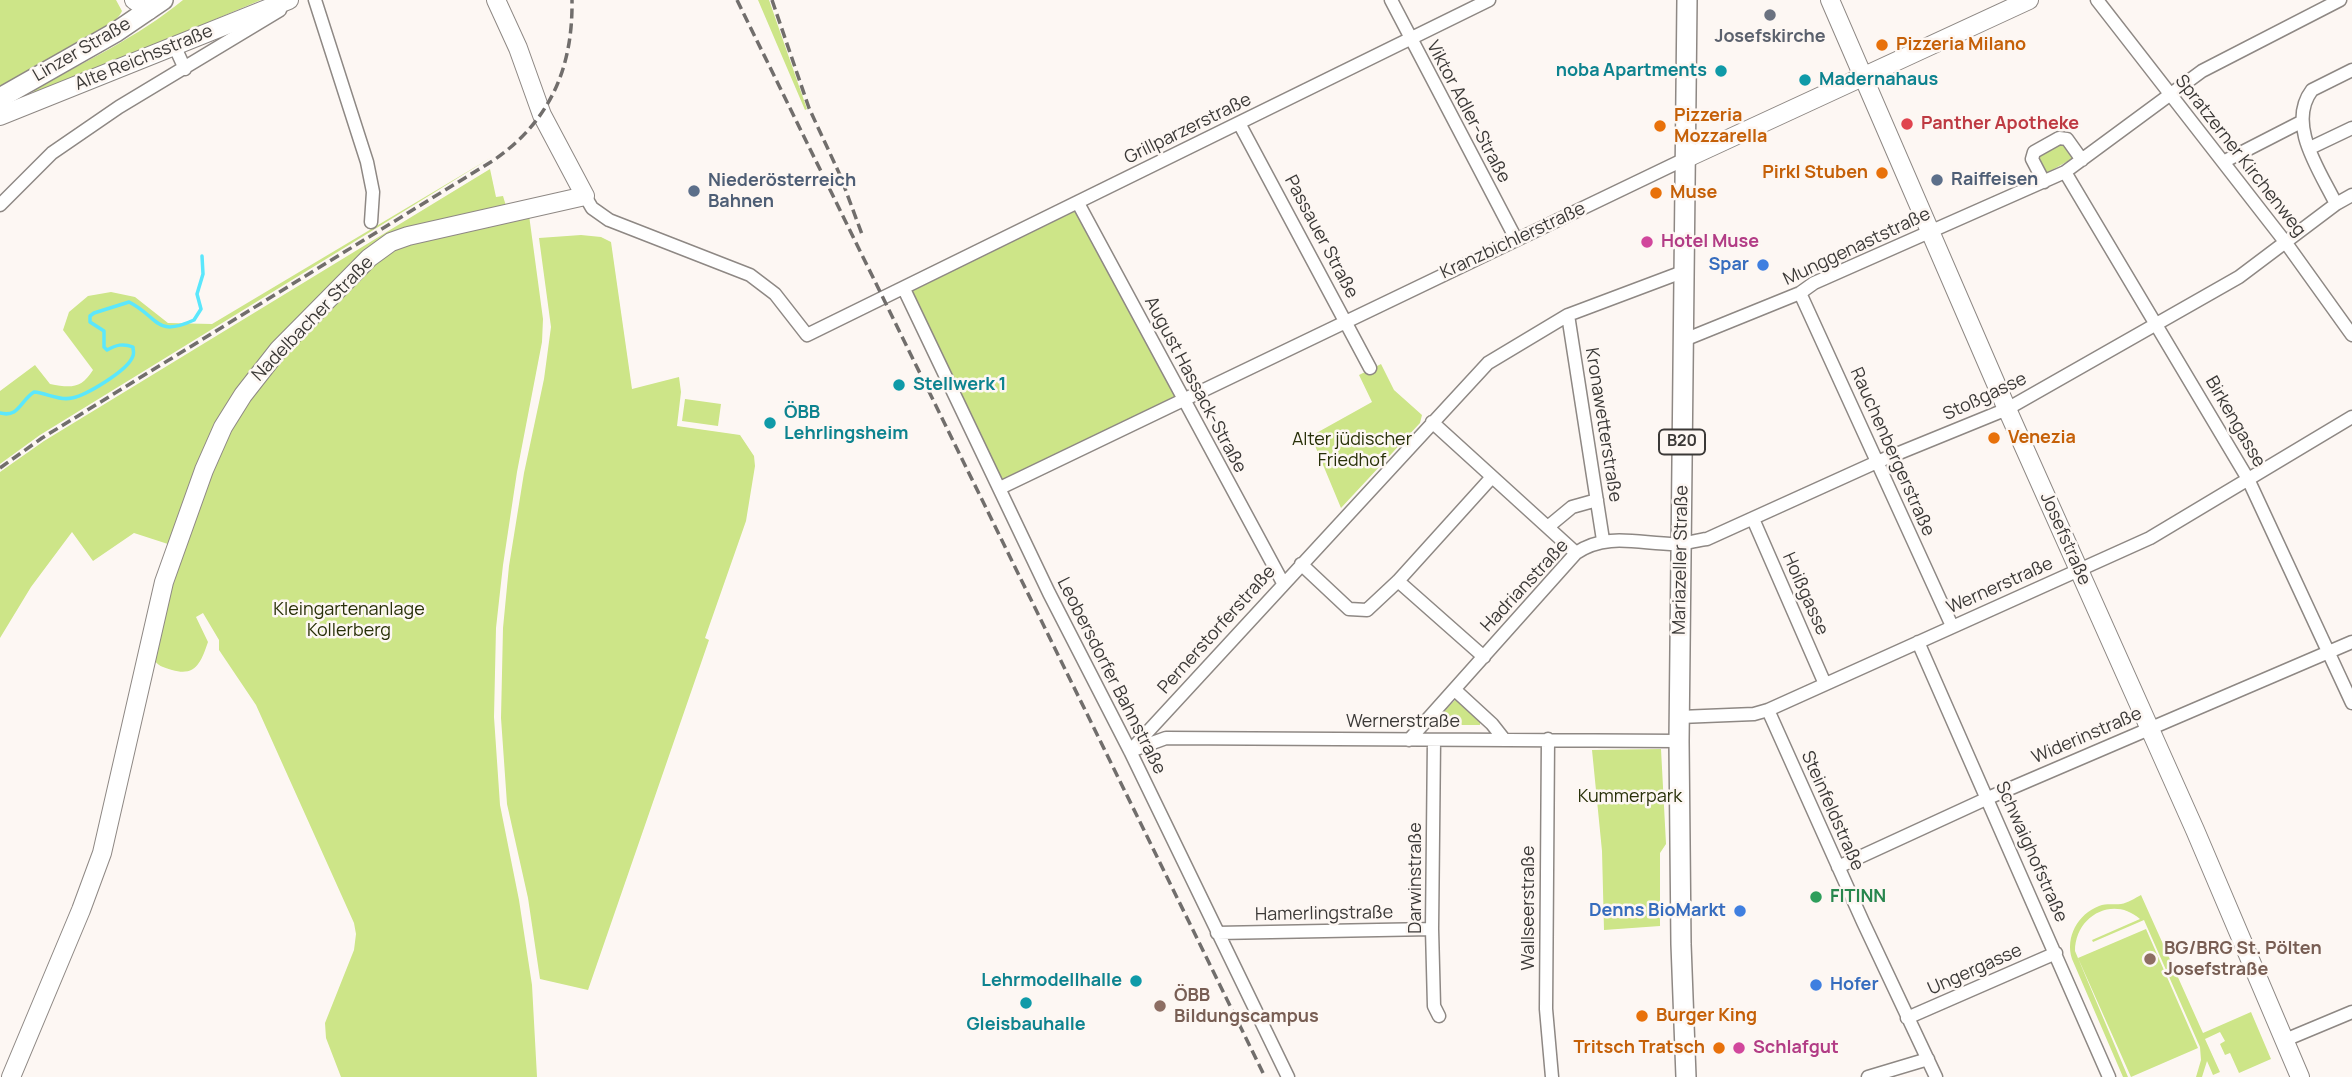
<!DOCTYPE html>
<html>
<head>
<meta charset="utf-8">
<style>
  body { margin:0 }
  canvas { display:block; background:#fdf7f3 }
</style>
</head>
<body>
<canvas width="2352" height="1077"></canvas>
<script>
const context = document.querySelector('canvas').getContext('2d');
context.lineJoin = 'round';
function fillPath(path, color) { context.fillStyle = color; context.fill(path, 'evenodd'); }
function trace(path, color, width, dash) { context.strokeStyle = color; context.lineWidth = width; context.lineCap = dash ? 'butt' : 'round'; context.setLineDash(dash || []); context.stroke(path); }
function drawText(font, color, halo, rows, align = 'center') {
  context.font = font + ' Manrope,sans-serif'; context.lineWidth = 5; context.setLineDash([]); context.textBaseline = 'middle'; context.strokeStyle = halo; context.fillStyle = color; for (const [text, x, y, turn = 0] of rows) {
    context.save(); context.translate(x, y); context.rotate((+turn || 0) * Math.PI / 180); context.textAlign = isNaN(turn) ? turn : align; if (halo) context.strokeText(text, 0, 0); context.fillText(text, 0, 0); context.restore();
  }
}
fillPath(new Path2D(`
  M0 0H116L122 11C112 35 25 73 0 86Z
  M183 0H261L35 95 33 90C84 62 138 37 183 0Z
  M758 0H769L807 109 805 110Z
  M2060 142 2066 143 2075 157 2045 174 2037 158 2038 154Z
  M492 157 40 435 0 464V391L35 365 50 384C71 388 81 389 93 370L63 330 69 312 88 296 111 292 135 297 168 323 212 324Z
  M490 169 496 197 503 196 506 206 407 231 275 345 171 545 134 533 93 561 72 532 31 587 0 638V472L44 441Z
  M1078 203 1183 400 1000 488 904 289Z
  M529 215 543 319 542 342 517 472 503 565 496 628 494 717 500 805 519 900 532 985 537 1077H341L326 1038 325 1023 354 950 356 934 354 923 256 705 219 650V640L203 613 196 617 208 642C201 662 196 677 172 670 163 667 157 666 153 658L174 566 208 472 258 383 352 284 393 248Z
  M581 235 601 237 611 242 632 389 679 377 681 392 677 426 740 435 754 456 755 466 746 521 705 638 709 640 588 990 540 979 528 898 507 804 501 718 503 628 509 566 524 473 544 379 551 327 539 238Z
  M1381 364 1394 390 1422 415 1420 423 1341 508 1311 436 1372 402 1359 375Z
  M685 399 721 404 718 426 682 421Z
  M1456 699 1480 719V725H1461L1460 719H1450L1449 725 1437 722V719Z
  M1661 749 1666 844 1660 853V926L1604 930 1602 851 1592 750Z
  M2141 895 2203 1033 2251 1012 2271 1059 2239 1073 2230 1053 2225 1055 2220 1044 2225 1041 2220 1032 2205 1039 2220 1072 2213 1075 2207 1061 2202 1077H2196L2201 1060 2200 1047 2144 920 2093 942 2092 940 2140 919C2113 895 2075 916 2075 951L2128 1077H2123L2072 959C2065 937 2078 914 2099 906 2107 903 2114 905 2121 904 2128 903 2135 898 2141 895Z
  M2146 929 2198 1048 2131 1077 2078 958Z`), '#cde588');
trace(new Path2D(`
  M0 413C19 418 20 401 34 392 47 393 59 401 72 398 87 395 126 371 132 358 135 353 133 352 133 347 123 343 116 345 107 350L104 347V331L90 322V316L94 313 129 302C159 317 155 338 194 320L201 309 197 294 203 274 202 256`), '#5be7fc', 3.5);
const street = new Path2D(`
  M315 0 367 162 373 192 371 222
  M1391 0 1516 239
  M2097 0 2286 243 2352 335
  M174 45 185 69
  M1239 123 1370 368
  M2310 148 2352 128
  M2223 162 2301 122
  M2065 172 2248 479 2352 703
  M2044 182 2032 159 2034 152 2059 138 2067 139 2082 160
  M585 196 592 208 609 220 750 275 775 294 807 335 1489 0
  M1078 203 1283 583
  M2336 204C2320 171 2286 124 2312 90L2352 70
  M0 205 52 153 119 107 280 10
  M904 289 1049 593 1130 751 1288 1077
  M1800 293 1952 626
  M1568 315 1603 540
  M1684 340 1800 293 1814 283 2065 172 2202 71 2340 0
  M1432 422 1576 553
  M1000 488 1687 158
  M1753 519 1825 684
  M1549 526 1572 507 1597 500
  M1301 564 1349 609 1367 610 1398 581 1492 477
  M1398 581 1484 657
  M1918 642 2109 1077
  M1455 690 1492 724 1503 738
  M1768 710 1863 922 1936 1077
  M1680 717 1754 714 1768 710 2150 538 2352 417
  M1548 739 1546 1009 1552 1077
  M1409 740 1576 553C1608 531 1643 545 1679 544 1688 543 1698 540 1707 539L1877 462 2007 409 2239 277 2336 204 2352 195
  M1434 740 1432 929 1434 1006 1439 1016
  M1133 750 1166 738 1679 741
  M1130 751 1488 363 1568 315 1685 271
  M1838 867 1988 798 2352 642
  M1217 933 1432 929
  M1907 1018 2056 953
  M2285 1040 2352 1012
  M1868 1077 1928 1059`);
const secondary = new Path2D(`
  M134 0 149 10
  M1830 0 2003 400 2195 830 2300 1077
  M0 116 289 0
  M1687 158 2029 0
  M11 1077 81 910 102 853 164 582 204 470 223 427 243 395 279 349 369 258 391 242 408 236 585 196 542 115 518 48 496 0`);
const primary = new Path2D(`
  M0 98 116 32 163 0
  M1686 1077 1681 944 1679 741 1687 0`);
trace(street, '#8e8884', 15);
trace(secondary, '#8e8884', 20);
trace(primary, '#8e8884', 22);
trace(street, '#fff', 12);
trace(secondary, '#fff', 18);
trace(primary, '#fff', 19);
trace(new Path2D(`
  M737 0 1265 1077
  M772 0 809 108 840 175 863 237
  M0 468 42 438 494 160C550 121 573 68 572 0`), '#716e6c', 3.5, [10, 5]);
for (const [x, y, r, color] of [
  [1770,15,7,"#6b7280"],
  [1882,45,7,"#e8710a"],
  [1721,71,7,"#0f9aa8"],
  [1805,80,7,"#0f9aa8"],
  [1907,124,7,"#e0444e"],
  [1660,126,7,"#e8710a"],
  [1882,173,7,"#e8710a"],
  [1937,180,7,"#5c6f8a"],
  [694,191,7,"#5c6f8a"],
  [1656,193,7,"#e8710a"],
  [1647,242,7,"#d1479c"],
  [1763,265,7,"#3f7fe0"],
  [899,385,7,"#0f9aa8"],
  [770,423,7,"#0f9aa8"],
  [1994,438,7,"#e8710a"],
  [1816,897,7,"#2e9e5b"],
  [1740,911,7,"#3f7fe0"],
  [2150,959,7,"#8d6e63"],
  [1136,981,7,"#0f9aa8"],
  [1816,985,7,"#3f7fe0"],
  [1026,1003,7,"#0f9aa8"],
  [1160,1006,7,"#8d6e63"],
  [1642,1016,7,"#e8710a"],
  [1719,1048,7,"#e8710a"],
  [1739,1048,7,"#d1479c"]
]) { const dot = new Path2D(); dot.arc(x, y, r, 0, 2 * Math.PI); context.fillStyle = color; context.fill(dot); trace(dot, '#fdf7f3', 2.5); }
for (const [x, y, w] of [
  [1682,442,46]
]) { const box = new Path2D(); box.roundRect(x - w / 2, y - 12.5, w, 25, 5); context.fillStyle = '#fdf7f3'; context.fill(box); trace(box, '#3b3937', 2); }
drawText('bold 16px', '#3b3937', null, [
  ["B20",1682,442]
]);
drawText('bold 18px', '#5b616d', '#fdf7f3', [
  ["Josefskirche",1770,37]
]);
drawText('bold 18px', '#c56008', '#fdf7f3', [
  ["Pizzeria Milano",1896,45],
  ["Pizzeria",1674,116],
  ["Mozzarella",1674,137],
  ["Pirkl Stuben",1868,173,"right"],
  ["Muse",1670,193],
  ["Venezia",2008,438],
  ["Burger King",1656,1016],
  ["Tritsch Tratsch",1705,1048,"right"]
], 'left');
drawText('18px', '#3b3937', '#fdf7f3', [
  ["Linzer Straße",82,50,-30],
  ["Alte Reichsstraße",144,58,-22],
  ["Viktor Adler-Straße",1468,112,62],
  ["Grillparzerstraße",1188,129,-26],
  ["Spratzerner Kirchenweg",2240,156,52],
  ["Passauer Straße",1321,237,62],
  ["Kranzbichlerstraße",1513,241,-25],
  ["Munggenaststraße",1857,247,-25],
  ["Nadelbacher Straße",313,319,-46],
  ["August Hassack-Straße",1195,385,62],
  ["Stoßgasse",1985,397,-25],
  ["Birkengasse",2235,422,60],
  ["Kronawetterstraße",1603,425,81],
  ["Rauchenbergerstraße",1892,452,66],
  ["Josefstraße",2065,539,66],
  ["Mariazeller Straße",1681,560,-89],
  ["Hadrianstraße",1525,586,-47],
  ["Wernerstraße",2000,586,-24],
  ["Hoißgasse",1805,594,66],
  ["Pernerstorferstraße",1217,630,-48],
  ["Leobersdorfer Bahnstraße",1111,676,63],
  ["Wernerstraße",1403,722],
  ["Widerinstraße",2087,736,-23],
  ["Steinfeldstraße",1832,811,66],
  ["Schwaighofstraße",2031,852,66],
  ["Darwinstraße",1416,878,-90],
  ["Wallseerstraße",1529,908,-90],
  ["Hamerlingstraße",1324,914,-1],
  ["Ungergasse",1975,970,-24]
]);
drawText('bold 18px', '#0d838f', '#fdf7f3', [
  ["noba Apartments",1707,71,"right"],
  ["Madernahaus",1819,80],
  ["Stellwerk 1",913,385],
  ["ÖBB",784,413],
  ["Lehrlingsheim",784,434],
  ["Lehrmodellhalle",1122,981,"right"],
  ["Gleisbauhalle",1026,1025,"center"]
], 'left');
drawText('bold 18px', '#be3a42', '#fdf7f3', [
  ["Panther Apotheke",1921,124]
], 'left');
drawText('bold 18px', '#4e5e75', '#fdf7f3', [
  ["Raiffeisen",1951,180],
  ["Niederösterreich",708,181],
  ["Bahnen",708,202]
], 'left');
drawText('bold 18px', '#b23c85', '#fdf7f3', [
  ["Hotel Muse",1661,242],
  ["Schlafgut",1753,1048]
], 'left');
drawText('bold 18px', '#366cbe', '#fdf7f3', [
  ["Spar",1749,265],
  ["Denns BioMarkt",1726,911],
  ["Hofer",1830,985,"left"]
], 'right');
drawText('18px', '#283008', '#fdf7f3', [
  ["Alter jüdischer",1352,440],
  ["Friedhof",1352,461],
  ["Kleingartenanlage",349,610],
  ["Kollerberg",349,631],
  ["Kummerpark",1630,797]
]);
drawText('bold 18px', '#27864d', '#fdf7f3', [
  ["FITINN",1830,897]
], 'left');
drawText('bold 18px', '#785e54', '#fdf7f3', [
  ["BG/BRG St. Pölten",2164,949],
  ["Josefstraße",2164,970],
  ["ÖBB",1174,996],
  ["Bildungscampus",1174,1017]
], 'left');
</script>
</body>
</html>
